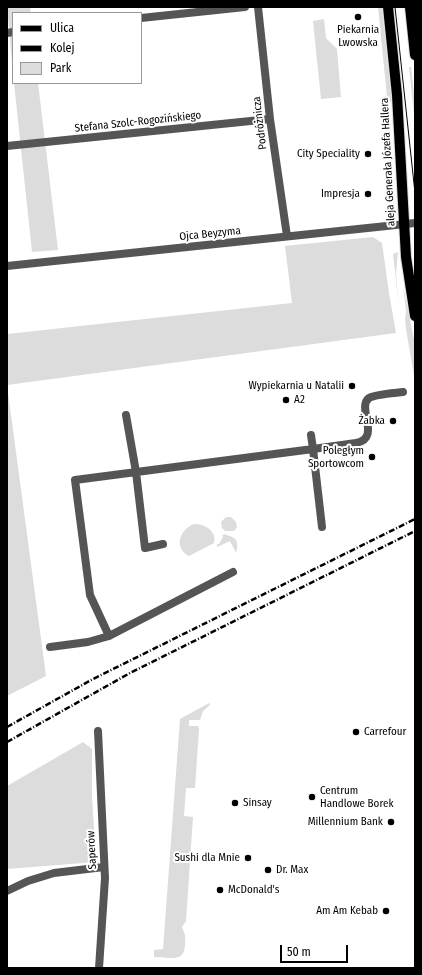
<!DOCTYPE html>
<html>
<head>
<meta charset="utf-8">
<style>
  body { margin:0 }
  #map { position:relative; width:422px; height:975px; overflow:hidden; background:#fff; font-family:"Fira Sans Condensed",sans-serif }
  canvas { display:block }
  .frame { position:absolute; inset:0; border:8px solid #000; pointer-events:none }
  .legend { position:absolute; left:12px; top:12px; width:130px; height:72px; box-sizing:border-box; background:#fff; border:1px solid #999; margin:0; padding:5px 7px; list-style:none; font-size:12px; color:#000 }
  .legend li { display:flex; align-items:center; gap:8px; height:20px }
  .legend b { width:20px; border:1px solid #999 }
  .scale { position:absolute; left:280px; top:945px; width:68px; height:18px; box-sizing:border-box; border:2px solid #000; border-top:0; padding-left:5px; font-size:12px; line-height:14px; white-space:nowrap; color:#000; -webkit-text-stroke:3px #fff; paint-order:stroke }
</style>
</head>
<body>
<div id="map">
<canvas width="422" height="975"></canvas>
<div class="frame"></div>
<ul class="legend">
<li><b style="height:5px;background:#000"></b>Ulica</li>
<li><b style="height:5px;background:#000"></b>Kolej</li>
<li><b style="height:11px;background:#dcdcdc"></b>Park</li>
</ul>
<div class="scale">50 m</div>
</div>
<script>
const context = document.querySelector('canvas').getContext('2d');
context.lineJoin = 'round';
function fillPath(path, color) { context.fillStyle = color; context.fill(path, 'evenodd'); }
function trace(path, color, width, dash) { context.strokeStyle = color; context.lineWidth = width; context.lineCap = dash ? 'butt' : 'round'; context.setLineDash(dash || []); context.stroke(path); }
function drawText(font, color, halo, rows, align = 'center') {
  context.font = font + ' "Fira Sans Condensed",sans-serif'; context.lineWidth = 4; context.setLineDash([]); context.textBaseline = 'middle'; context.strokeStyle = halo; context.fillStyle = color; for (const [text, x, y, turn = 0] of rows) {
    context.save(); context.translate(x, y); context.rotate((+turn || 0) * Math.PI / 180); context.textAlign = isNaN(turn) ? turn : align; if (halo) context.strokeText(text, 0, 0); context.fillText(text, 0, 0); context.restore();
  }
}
fillPath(new Path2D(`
  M7 7H30L31 13H13V74Z
  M378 7H382L391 94V101L388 106 386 102 387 97Z
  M324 19 326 38 337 49 341 97 321 99 313 21Z
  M409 67H411L415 103V124Z
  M14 83H38L58 250 32 252Z
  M389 165 390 167 392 195C382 190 385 175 384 166Z
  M373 237 382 243 389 293 396 333 7 385 46 676 7 696V334L292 303 285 246Z
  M398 252 396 274 399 307 393 254Z
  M403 286 415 344V382L406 329 405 319 406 311Z
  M226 517H231L236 522 237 527 234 531H225L222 528 221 522Z
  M194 524C205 524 217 531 214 543L189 556C173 548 180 529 194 524Z
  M226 534V535C238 537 239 544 236 553L230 541 217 547V544H219L223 537 222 535Z
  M209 703 210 705 203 711 200 720H189V726H198L199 729 195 788H186L184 816 193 817 186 921 182 927C183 930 185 933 185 936 187 963 176 958 154 957V950L163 949 180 719Z
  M83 742 92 749V795L96 862 7 869V786Z`), '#dcdcdc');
const primary = new Path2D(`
  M388 7 397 95 406 257 415 316
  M410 7 415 55`);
trace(primary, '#dbdbdb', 12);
trace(new Path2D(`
  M258 7 270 119 287 236
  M141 18 245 7
  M7 33 13 32
  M7 146 270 119
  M7 266 415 223
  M126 415 136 472 145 548 163 544
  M322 527 313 449 356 443C382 438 356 408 369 398 375 394 395 393 403 392
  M233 572 109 636 90 595 75 480 313 449 311 435
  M50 647 88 642 109 636
  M98 731 105 878 99 968
  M7 891 28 881 54 873 104 867`), '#555', 8);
trace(primary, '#000', 10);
trace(new Path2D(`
  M395 7 415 193`), '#000', 1);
trace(new Path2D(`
  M7 727 93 679 415 519
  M7 742 130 673 415 531`), '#000', 2.5, [6, 2, 1, 2]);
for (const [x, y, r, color] of [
  [358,17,4,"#000"],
  [368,154,4,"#000"],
  [368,194,4,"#000"],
  [352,386,4,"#000"],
  [286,400,4,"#000"],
  [393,421,4,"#000"],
  [372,457,4,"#000"],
  [356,732,4,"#000"],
  [312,797,4,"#000"],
  [235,803,4,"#000"],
  [391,822,4,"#000"],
  [248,858,4,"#000"],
  [268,870,4,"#000"],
  [220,890,4,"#000"],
  [386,911,4,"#000"]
]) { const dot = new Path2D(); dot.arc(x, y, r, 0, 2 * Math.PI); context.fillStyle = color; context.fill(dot); trace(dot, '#fff', 1.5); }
drawText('11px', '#000', '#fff', [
  ["Piekarnia",358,30,"center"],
  ["Lwowska",358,43,"center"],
  ["City Speciality",360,154],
  ["Impresja",360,194],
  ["Wypiekarnia u Natalii",344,386],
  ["A2",294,400,"left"],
  ["Żabka",385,421],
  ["Poległym",364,451],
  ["Sportowcom",364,464],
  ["Carrefour",364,732,"left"],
  ["Centrum",320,791,"left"],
  ["Handlowe Borek",320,804,"left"],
  ["Sinsay",243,803,"left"],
  ["Millennium Bank",383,822],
  ["Sushi dla Mnie",240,858],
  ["Dr. Max",276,870,"left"],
  ["McDonald's",228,890,"left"],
  ["Am Am Kebab",378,911]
], 'right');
drawText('11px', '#000', '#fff', [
  ["Stefana Szolc-Rogozińskiego",138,122,-6],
  ["Podróżnicza",260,123,-97],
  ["aleja Generała Józefa Hallera",388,162,-93],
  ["Ojca Beyzyma",210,234,-6],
  ["Saperów",92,850,-93]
]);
</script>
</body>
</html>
